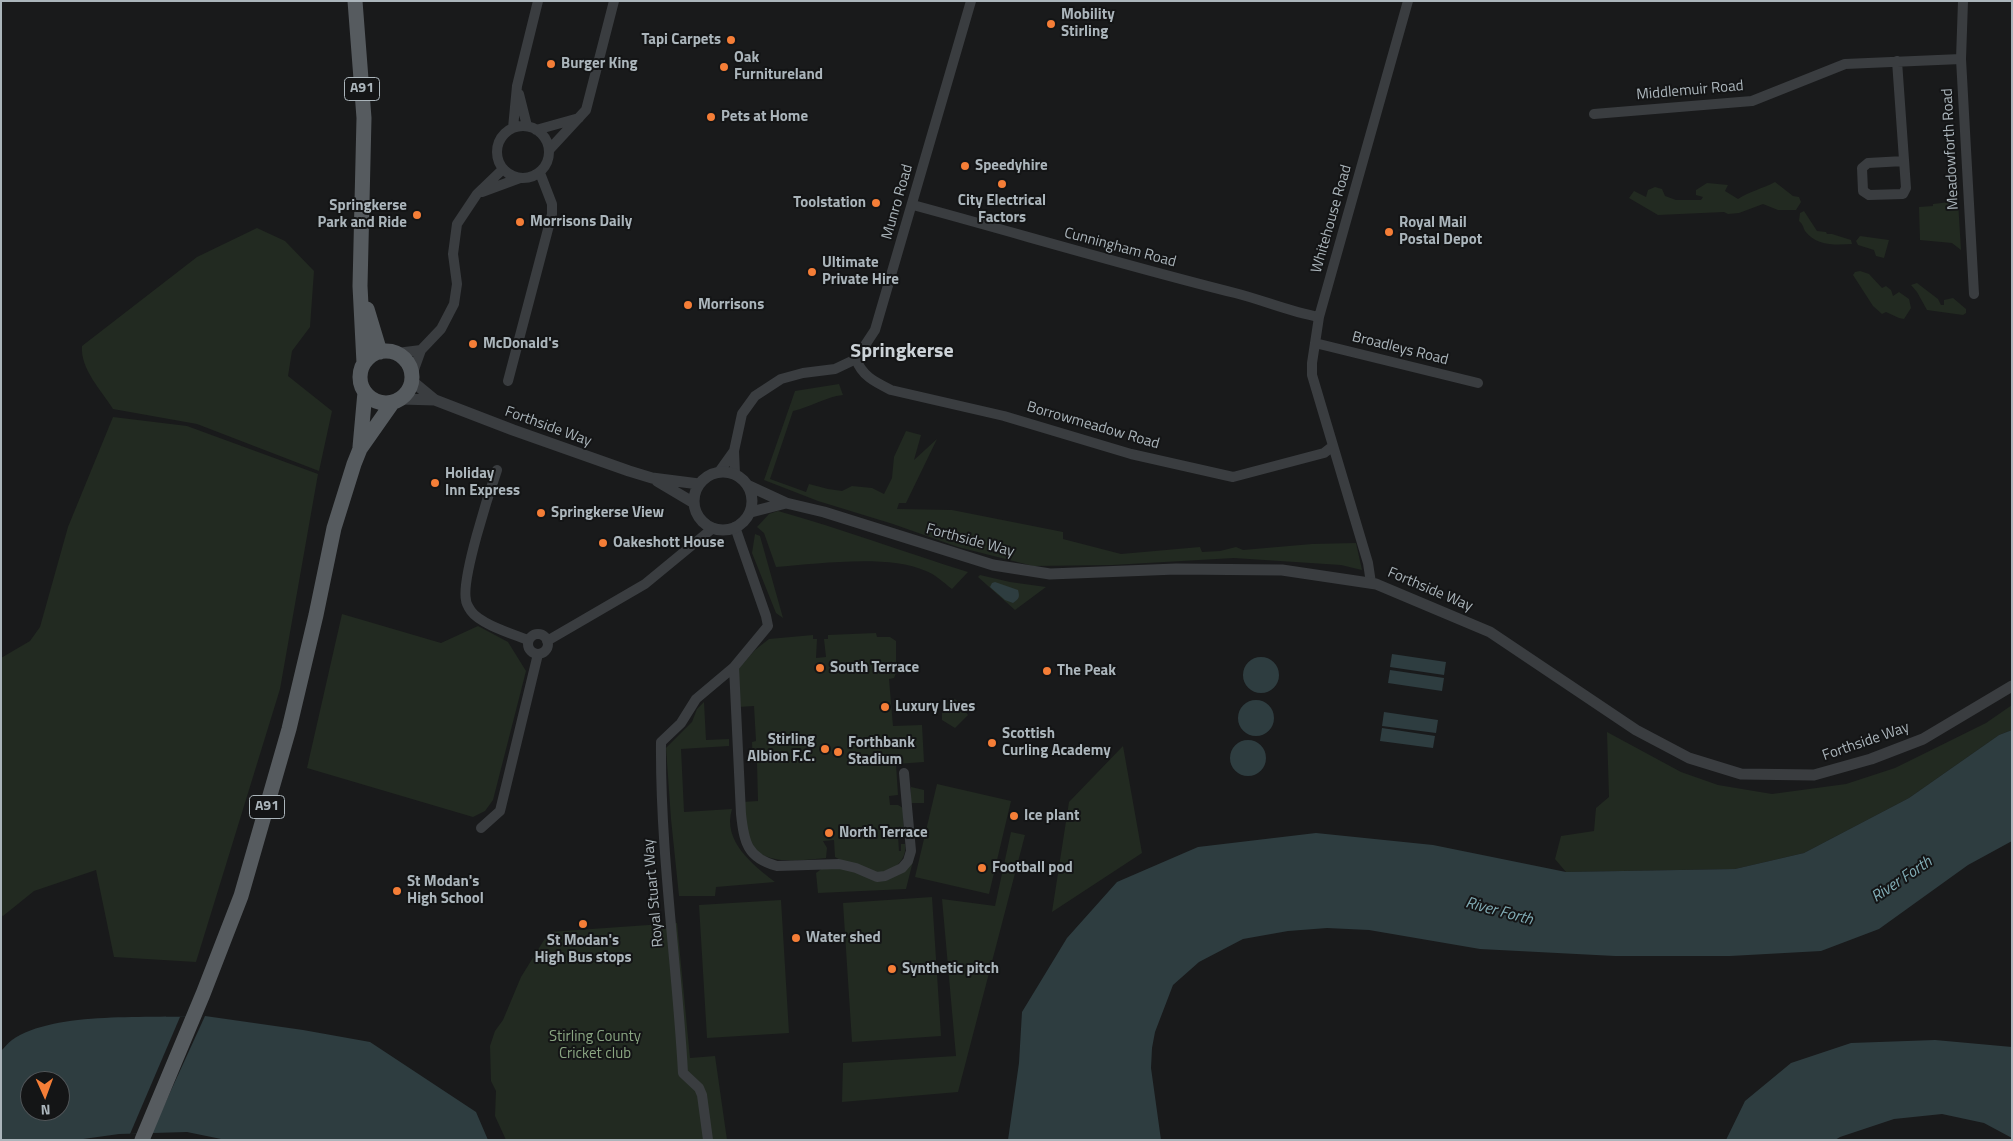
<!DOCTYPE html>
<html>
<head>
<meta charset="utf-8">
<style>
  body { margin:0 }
  #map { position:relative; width:2013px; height:1141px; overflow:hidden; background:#191a1b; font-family:"Titillium Web",sans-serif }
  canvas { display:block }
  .frame { position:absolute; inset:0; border:2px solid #abb5bb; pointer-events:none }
  .north { position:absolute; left:20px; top:1071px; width:50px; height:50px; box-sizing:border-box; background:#141516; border:1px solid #505558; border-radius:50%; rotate:178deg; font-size:14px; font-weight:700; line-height:20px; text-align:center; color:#abb5bb }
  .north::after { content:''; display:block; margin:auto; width:18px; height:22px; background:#f57e37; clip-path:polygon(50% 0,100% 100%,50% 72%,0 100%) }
</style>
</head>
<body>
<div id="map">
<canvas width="2013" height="1141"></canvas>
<div class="frame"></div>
<div class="north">N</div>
</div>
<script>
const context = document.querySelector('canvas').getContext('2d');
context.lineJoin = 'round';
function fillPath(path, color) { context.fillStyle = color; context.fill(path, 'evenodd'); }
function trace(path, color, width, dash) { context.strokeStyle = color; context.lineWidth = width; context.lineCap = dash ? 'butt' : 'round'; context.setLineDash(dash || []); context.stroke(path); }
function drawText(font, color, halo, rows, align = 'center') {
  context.font = font + ' "Titillium Web",sans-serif'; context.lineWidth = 4; context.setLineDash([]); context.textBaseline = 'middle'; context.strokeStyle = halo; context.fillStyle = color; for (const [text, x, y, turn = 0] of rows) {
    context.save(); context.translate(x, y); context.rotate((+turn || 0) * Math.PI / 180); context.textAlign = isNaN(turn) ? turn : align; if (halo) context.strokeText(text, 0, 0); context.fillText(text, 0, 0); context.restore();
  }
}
fillPath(new Path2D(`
  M1775 182 1793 196 1799 197 1801 202 1796 210H1778L1763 204 1739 213 1728 214 1724 212 1658 215 1629 198 1634 191 1646 197 1648 190 1655 187 1662 189 1665 196 1676 200H1701L1703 197 1696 195V190L1707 183 1728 185 1725 191 1738 199C1750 191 1762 189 1775 182Z
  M1958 201 1961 250 1952 243 1920 240 1919 207 1933 206V204Z
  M1804 211 1817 231 1826 232 1827 234H1832L1851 240 1852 244C1835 245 1816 246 1805 231 1803 227 1803 224 1799 221L1800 213Z
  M257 228 285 241 314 271 310 327 292 351 288 376 332 411 319 471 197 424 113 409C102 391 80 369 82 346L197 257Z
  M1860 236 1889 240 1884 258 1876 256 1874 250 1858 245 1856 241Z
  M1860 271 1869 274 1882 288 1886 286 1891 290 1893 296 1899 292 1909 299 1911 308 1904 319 1899 318 1886 312 1882 314 1873 306 1853 275 1855 272Z
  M1917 283 1938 299 1941 305H1944V300L1953 298 1966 309V313L1963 315 1927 310 1917 292 1911 285Z
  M839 384 843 395C825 397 811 407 793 411L770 479 806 492 809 484 828 489 842 491 852 486 872 488 884 494 892 478 894 457 906 431 921 435 914 460 937 439 906 503H899L897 509 952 510 1063 532V539L1121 554 1200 547 1202 552 1220 551 1236 547 1243 550 1312 544 1356 543 1362 570 1341 565 1234 558 1112 565 1033 566 958 547 893 524 818 501 764 480 795 391Z
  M113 417 187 426 318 474 280 689 196 962 114 957 96 870 34 891 3 916 1 915V658L30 641 40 627 68 527Z
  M778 511C842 529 904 552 968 572L952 589C944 583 935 574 926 571 887 554 819 564 776 567L764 533 757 527 769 514Z
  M755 534 760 536 783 618 776 613 752 553Z
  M980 575 1010 582 1046 587 1015 610 978 577Z
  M342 614 441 643 478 626 508 642 526 671 493 800 485 811 473 817 307 768Z
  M876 633 877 637H890L896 641V673L894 678 889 679 893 726 922 725 924 762 896 764 898 795 889 796 890 805H898L903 808 904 836H898L899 851H901V844H905C908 860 891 875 875 873 862 871 846 863 835 857L834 840 823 841 827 848 826 858C800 860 759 868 746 837 742 828 743 813 742 802L758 801 757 763H753L752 742 756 741 754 706 738 707V669L755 650 769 639 813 635V639H817L816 658 826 657 824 639H828V635Z
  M955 699 966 709 965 711 968 715 955 728 942 720V705Z
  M704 702 706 740 729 739V746L681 749 684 812 732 809C722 841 753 865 775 882L716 887 715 896H679L671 819 666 748 692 722 697 709Z
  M2012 705V730L1999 735 1909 798 1804 853 1735 869 1566 872 1555 859 1561 836 1594 831 1596 808 1609 797 1607 732 1681 772 1718 785 1772 794 1846 784 1895 768 1986 723Z
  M1123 746 1142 853 1052 912 1069 802Z
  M937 784 1011 801 989 894 915 877Z
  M911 787 924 790V803H910Z
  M1011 832 1025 835 958 1092 842 1102 843 1063 956 1056 942 899 995 906Z
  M916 849 906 889 818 893 816 873 824 867 896 874Z
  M932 897 941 1036 852 1042 843 903Z
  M781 900 789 1033 707 1038 699 905Z
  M677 923 690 1058 715 1056 727 1140H506L495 1116 496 1091 491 1081 490 1046 495 1031 503 1020 521 977 549 932Z`), '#222a21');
fillPath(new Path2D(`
  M995 582 1018 590C1020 597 1019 599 1013 603L1005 600 990 587 992 583Z
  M1392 654 1446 662 1444 675 1390 667Z
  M1243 675a18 18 0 1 1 36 0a18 18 0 1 1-36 0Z
  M1390 670 1444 678 1442 691 1388 683Z
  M1238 718a18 18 0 1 1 36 0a18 18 0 1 1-36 0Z
  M1384 712 1438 720 1436 733 1382 726Z
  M1382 728 1435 736 1433 748 1380 741Z
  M2012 730V841L1968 865 1879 929 1821 951 1730 956H1615L1480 949 1369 930 1327 928 1288 931 1243 939 1199 962 1173 985 1155 1032 1152 1048 1151 1068 1161 1140H1008L1019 1063 1022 1012 1067 938 1117 882 1198 847 1316 833 1433 845 1566 872 1735 869 1804 853 1909 798 1999 735Z
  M1230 758a18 18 0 1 1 36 0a18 18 0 1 1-36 0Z
  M205 1016 303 1030 370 1042 476 1112 488 1140H226L187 1132 119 1134 76 1140H1V1051C4 1048 8 1043 12 1040 55 1010 152 1019 205 1016ZM30 1081H60V1111H30Z
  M1935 1040 2012 1047V1138L1984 1123 1942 1114 1894 1119 1840 1137 1835 1140H1726L1745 1101 1791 1063 1851 1043Z`), '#2e3d40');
fillPath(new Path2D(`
  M205 1016 152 1132 130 1134 180 1017Z`), '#191a1b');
trace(new Path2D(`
  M1963 1 1961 59 1974 294
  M1897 61 1906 188 1903 194 1869 195 1863 191 1862 168 1868 163 1904 161
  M519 94 527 126
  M1594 114 1752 101 1845 64 1961 59
  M497 152a26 26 0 1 1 52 0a26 26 0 1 1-52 0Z
  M513 128 517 86 538 1
  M536 130 579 118
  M549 150 586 110 614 1
  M482 192 520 178
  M913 205C1020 234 1127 266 1235 293 1263 300 1290 312 1319 317
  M1315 343 1478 383
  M397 353 421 350
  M856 359C862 376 875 382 891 390L1004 416 1131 454 1233 477 1324 453 1333 446
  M412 375 421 350 441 329 454 304 457 284 453 254 457 224 477 194 503 169
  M508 381 552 214V204L540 173
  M734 451 742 414 755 396 781 379 803 373 835 369 856 359 875 330 971 1
  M497 470C489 493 461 579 466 600 466 603 469 608 471 611 480 624 513 634 528 640
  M719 472 734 451 735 474
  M735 527 766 616 768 626 734 667 741 814C744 842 747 858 777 866L839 864 856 868 877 877 885 876 902 868 908 861 911 851 904 773
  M1371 583 1368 563 1312 375V363L1319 317 1408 1
  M528 644a10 10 0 1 1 20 0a10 10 0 1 1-20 0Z
  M547 641 645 584 713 528
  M481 828 500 811 538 654
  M708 1140 702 1095 699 1088 683 1073C677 963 660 852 661 742L681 723 696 699 734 667`), '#3a3d40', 10);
trace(new Path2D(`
  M412 381 435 400
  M401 399 435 400 513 430 629 471 652 478 699 484
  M694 501a29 29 0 1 1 58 0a29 29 0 1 1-58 0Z
  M657 481 694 503
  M747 485 786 503 824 512 993 565 1050 574 1176 569 1282 570 1376 584 1490 632 1636 730 1689 758 1741 774 1814 775 1871 759 1923 739 2012 686
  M751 512 786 503`), '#3a3d40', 11);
trace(new Path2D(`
  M355 1 364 118 360 286 364 363
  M367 309 380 352
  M360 377a26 26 0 1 1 52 0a26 26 0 1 1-52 0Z
  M360 447 365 392
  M142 1140 203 994 241 896 289 729 316 615 334 528 354 464 360 449 393 402`), '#565b5f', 15);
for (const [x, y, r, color] of [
  [1051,24,5,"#f57e37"],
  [731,40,5,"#f57e37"],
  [551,64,5,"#f57e37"],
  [724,67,5,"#f57e37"],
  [711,117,5,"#f57e37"],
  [965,166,5,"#f57e37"],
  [1002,184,5,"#f57e37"],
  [876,203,5,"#f57e37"],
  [417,215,5,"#f57e37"],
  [520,222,5,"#f57e37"],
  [1389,232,5,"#f57e37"],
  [812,272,5,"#f57e37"],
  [688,305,5,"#f57e37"],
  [473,344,5,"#f57e37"],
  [435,483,5,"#f57e37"],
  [541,513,5,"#f57e37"],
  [603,543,5,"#f57e37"],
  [820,668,5,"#f57e37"],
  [1047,671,5,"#f57e37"],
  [885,707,5,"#f57e37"],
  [992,743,5,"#f57e37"],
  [825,749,5,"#f57e37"],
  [838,752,5,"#f57e37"],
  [1014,816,5,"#f57e37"],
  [829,833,5,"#f57e37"],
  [982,868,5,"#f57e37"],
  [397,891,5,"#f57e37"],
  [583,924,5,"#f57e37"],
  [796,938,5,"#f57e37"],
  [892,969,5,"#f57e37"]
]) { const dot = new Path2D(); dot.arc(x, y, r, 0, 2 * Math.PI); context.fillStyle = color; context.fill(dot); trace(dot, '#141516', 2); }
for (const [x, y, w] of [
  [362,89,35],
  [267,807,35]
]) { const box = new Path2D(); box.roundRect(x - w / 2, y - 11.5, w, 23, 4); context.fillStyle = '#141516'; context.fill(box); trace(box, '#abb5bb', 1); }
drawText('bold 14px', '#abb5bb', null, [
  ["A91",362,89],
  ["A91",267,807]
]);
drawText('bold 15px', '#abb5bb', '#141516', [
  ["Mobility",1061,15],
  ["Stirling",1061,32],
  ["Tapi Carpets",721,40,"right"],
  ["Oak",734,58],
  ["Furnitureland",734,75],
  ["Burger King",561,64],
  ["Pets at Home",721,117],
  ["Speedyhire",975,166],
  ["City Electrical",1002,201,"center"],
  ["Factors",1002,218,"center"],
  ["Toolstation",866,203,"right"],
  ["Springkerse",407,206,"right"],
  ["Park and Ride",407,223,"right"],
  ["Morrisons Daily",530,222],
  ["Royal Mail",1399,223],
  ["Postal Depot",1399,240],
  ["Ultimate",822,263],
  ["Private Hire",822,280],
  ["Morrisons",698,305],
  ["McDonald's",483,344],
  ["Holiday",445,474],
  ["Inn Express",445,491],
  ["Springkerse View",551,513],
  ["Oakeshott House",613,543],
  ["South Terrace",830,668],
  ["The Peak",1057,671],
  ["Luxury Lives",895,707],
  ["Scottish",1002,734],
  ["Curling Academy",1002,751],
  ["Stirling",815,740,"right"],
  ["Albion F.C.",815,757,"right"],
  ["Forthbank",848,743],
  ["Stadium",848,760],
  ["Ice plant",1024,816],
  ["North Terrace",839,833],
  ["Football pod",992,868],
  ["St Modan's",407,882],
  ["High School",407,899],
  ["Water shed",806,938],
  ["St Modan's",583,941,"center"],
  ["High Bus stops",583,958,"center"],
  ["Synthetic pitch",902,969]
], 'left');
drawText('15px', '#abb5bb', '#141516', [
  ["Middlemuir Road",1690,91,-5],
  ["Meadowforth Road",1951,149,-93],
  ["Munro Road",898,202,-74],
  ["Whitehouse Road",1332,219,-74],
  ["Cunningham Road",1120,248,15],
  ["Broadleys Road",1400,349,14],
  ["Borrowmeadow Road",1093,426,16],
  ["Forthside Way",548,427,20],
  ["Forthside Way",970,541,15],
  ["Forthside Way",1430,590,23],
  ["Forthside Way",1866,742,-19],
  ["Royal Stuart Way",654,893,-95]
]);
drawText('15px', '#8aa682', '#141516', [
  ["Stirling County",595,1037],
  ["Cricket club",595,1054]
]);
drawText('italic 16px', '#82adb6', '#141516', [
  ["River Forth",1902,880,-34],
  ["River Forth",1499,912,15]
]);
drawText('bold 20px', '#ccd2d7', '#141516', [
  ["Springkerse",902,352]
]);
</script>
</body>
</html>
